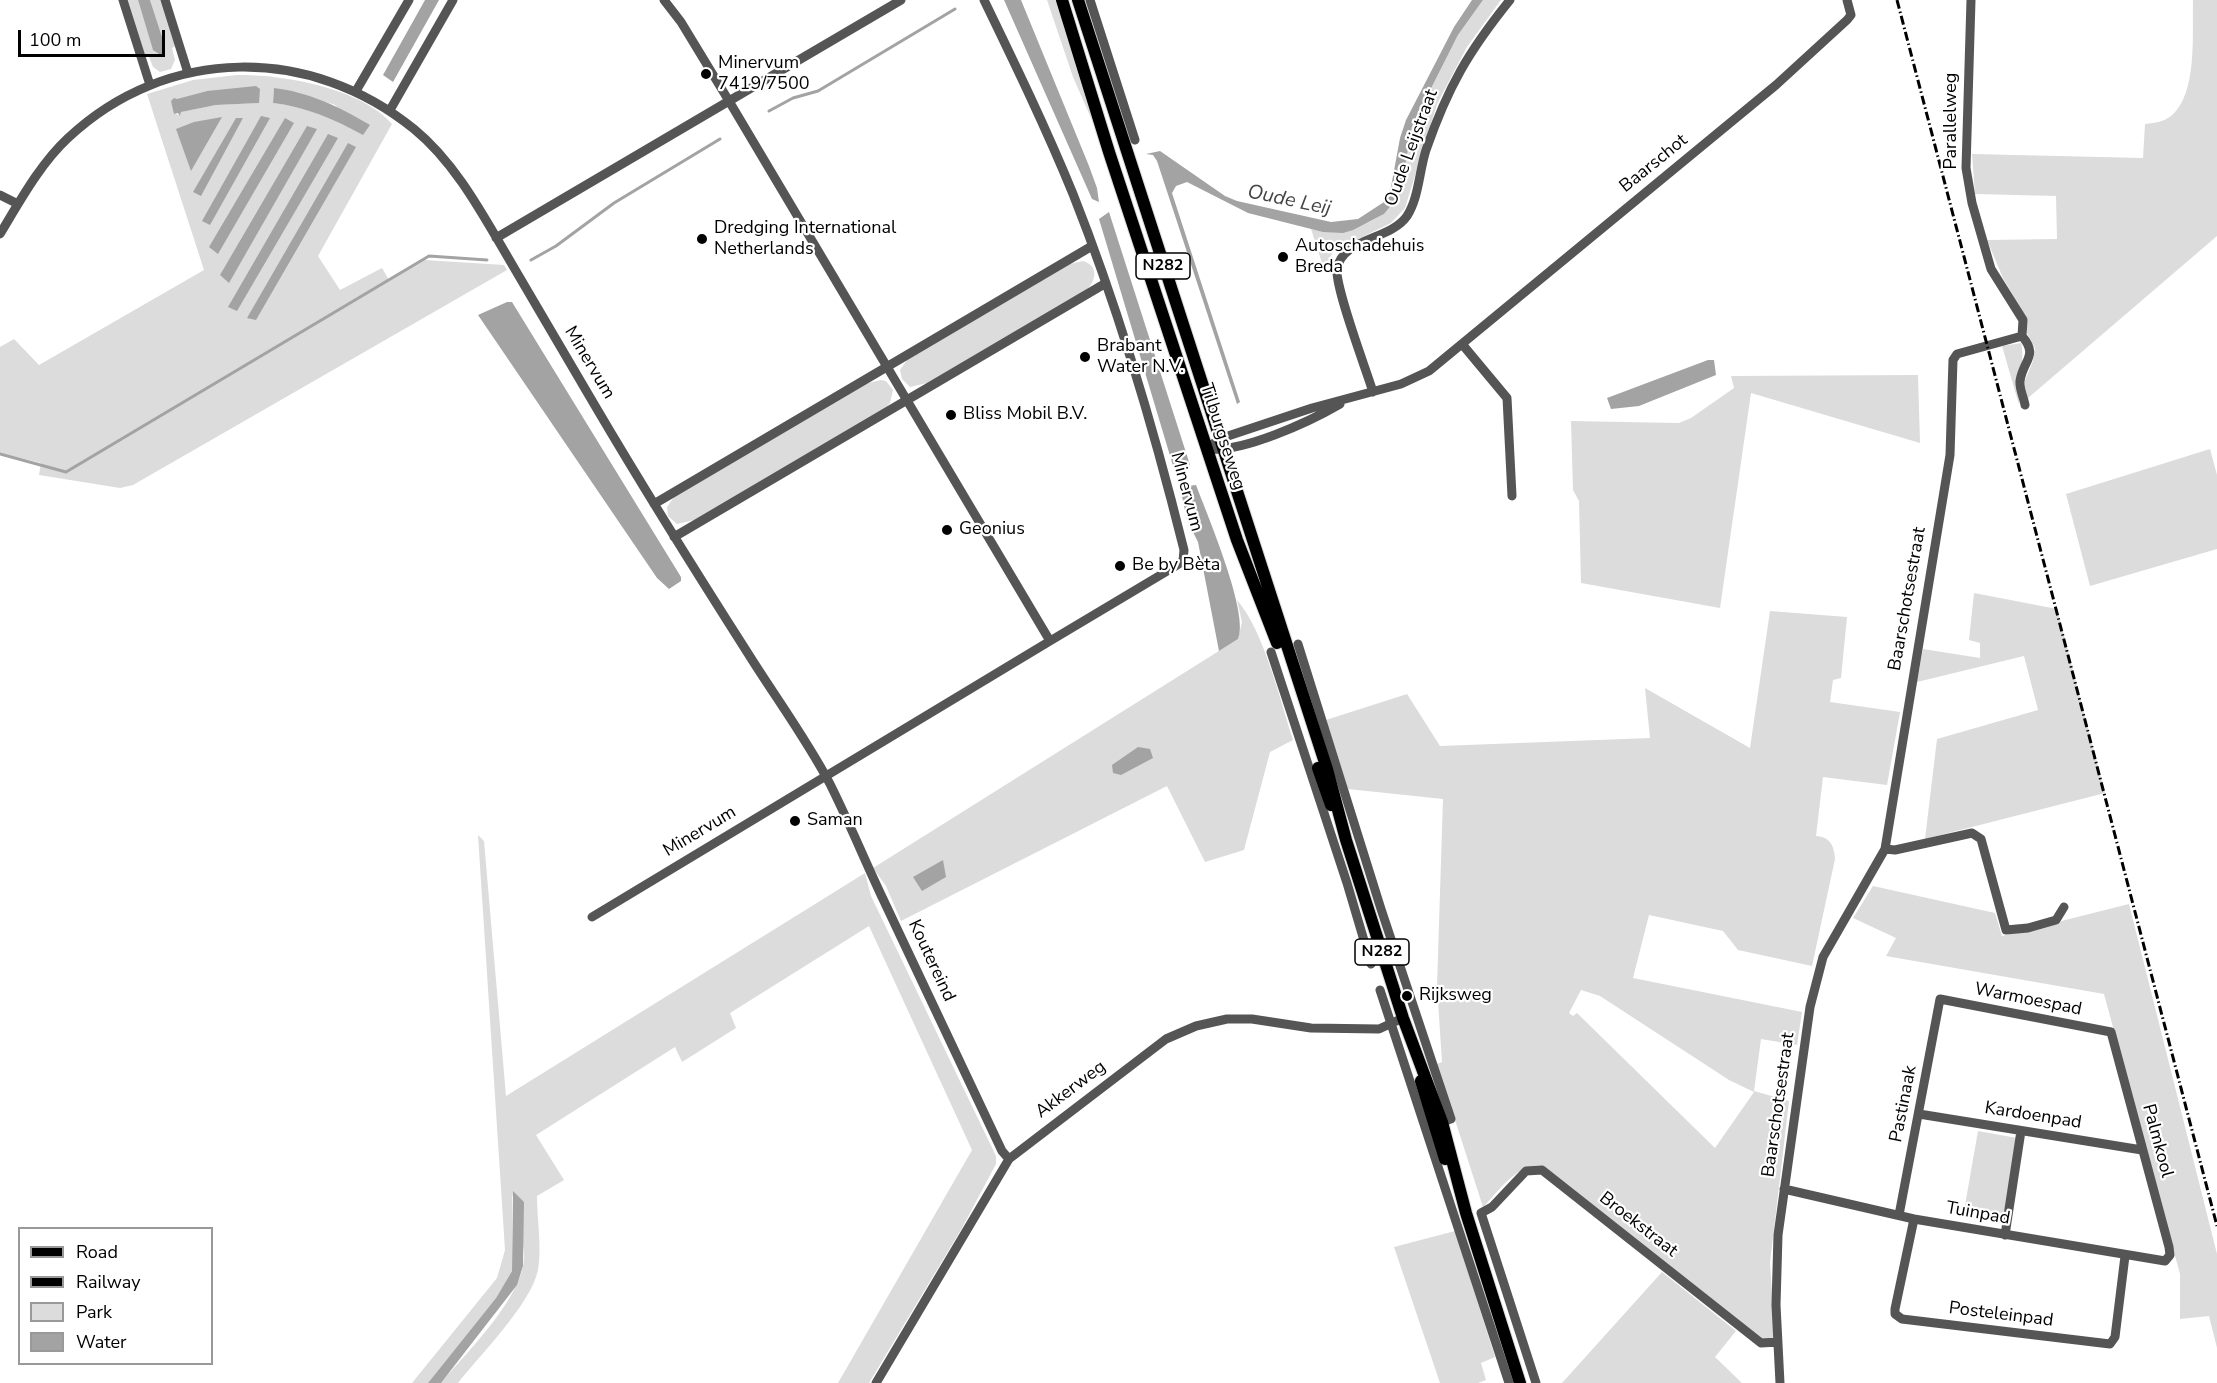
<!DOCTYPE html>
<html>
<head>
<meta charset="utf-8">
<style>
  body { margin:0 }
  #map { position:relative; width:2217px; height:1383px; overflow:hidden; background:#fff; font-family:"Nunito Sans",sans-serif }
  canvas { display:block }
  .legend { position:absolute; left:18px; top:1227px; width:195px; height:138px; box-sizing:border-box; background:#fff; border:2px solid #999; margin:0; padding:8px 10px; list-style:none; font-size:18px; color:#000 }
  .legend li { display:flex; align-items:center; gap:12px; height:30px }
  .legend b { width:30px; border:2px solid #999 }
  .scale { position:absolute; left:18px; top:30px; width:147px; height:27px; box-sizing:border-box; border:3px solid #000; border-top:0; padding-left:8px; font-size:18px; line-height:21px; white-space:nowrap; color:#000; -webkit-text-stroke:4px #fff; paint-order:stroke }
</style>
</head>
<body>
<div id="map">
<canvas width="2217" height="1383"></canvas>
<ul class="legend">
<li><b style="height:8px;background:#000"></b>Road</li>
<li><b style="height:8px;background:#000"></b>Railway</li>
<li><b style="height:16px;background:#dcdcdc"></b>Park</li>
<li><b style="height:16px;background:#a3a3a3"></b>Water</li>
</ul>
<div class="scale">100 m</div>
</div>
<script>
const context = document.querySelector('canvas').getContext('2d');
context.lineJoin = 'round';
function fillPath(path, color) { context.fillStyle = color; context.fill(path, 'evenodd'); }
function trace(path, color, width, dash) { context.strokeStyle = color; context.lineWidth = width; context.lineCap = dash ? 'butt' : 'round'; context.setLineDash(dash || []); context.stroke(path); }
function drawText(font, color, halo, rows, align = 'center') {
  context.font = font + ' "Nunito Sans",sans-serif'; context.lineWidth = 4.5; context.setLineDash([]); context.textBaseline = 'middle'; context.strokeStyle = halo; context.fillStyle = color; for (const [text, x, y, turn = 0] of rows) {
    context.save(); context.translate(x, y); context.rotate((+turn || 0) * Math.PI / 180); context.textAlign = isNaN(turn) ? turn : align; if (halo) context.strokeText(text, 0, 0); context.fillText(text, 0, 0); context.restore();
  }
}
fillPath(new Path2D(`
  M128 0H138L153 49 160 56 165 46 150 0H160L175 46 172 48 175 60 171 69 160 72 153 67 148 54 145 55Z
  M1047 0H1057L1098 134 1073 77Z
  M1483 0H1501L1467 47 1437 104 1405 208 1391 223 1348 244 1345 241C1336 246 1330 254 1328 264L1323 266 1311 229C1339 235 1360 228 1384 214L1412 126 1458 35Z
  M2193 0H2217V236L2028 398 2024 383 2033 361 2035 348 2027 333 2026 317 2003 278 1987 240 2057 239 2056 196 1975 194 1972 154 2143 158 2145 124C2154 123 2163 122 2171 116 2198 94 2192 33 2193 0Z
  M237 75C283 74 363 89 392 124L318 256 340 290 382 268 389 280 425 260 504 265 507 270 133 485 120 488 39 475 41 463 0 453V347L14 339 39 365 204 270 147 94 193 80ZM274 89 297 92 335 105 363 134C334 119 306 107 273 103ZM207 91 258 103 216 105 180 112 181 115 175 114V100Z
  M1083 261C1099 266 1096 280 1087 290L927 383 910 387 902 379 900 370 907 360 1070 264Z
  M2021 343C2025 354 2019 390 2019 405L2002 346Z
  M1918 375 1920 443 1751 393 1720 608 1581 583 1579 501 1573 490 1571 421 1679 423 1691 418 1734 388 1731 376Z
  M881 380 886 381 893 390 890 403 885 409 694 520 677 524 668 516 667 507 674 497 868 383Z
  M2210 449 2217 475V549L2090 586 2066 494Z
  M1974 593 2057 609 2105 793 1925 839 1937 739 2038 710 2024 656 1917 682 1923 649 1980 658V643L1969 640Z
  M1237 600C1264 631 1280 700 1293 740L1270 752 1244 850 1205 862 1167 786 901 921 886 886 873 868 1238 639 1242 622Z
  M1770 611 1847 617 1841 678 1833 680 1830 702 1900 712 1887 785 1823 777 1816 836C1830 837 1834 845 1835 859L1812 966 1738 950 1723 931 1649 915 1633 978 1802 1012 1797 1045 1761 1039 1754 1091 1789 1101 1770 1263 1775 1339 1761 1340 1543 1166C1517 1162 1499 1191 1483 1207L1437 1064 1442 1062 1437 986 1443 799 1348 789 1326 720 1407 694 1440 746 1650 738 1645 688 1750 748ZM1581 990 1600 996 1729 1080 1754 1092 1715 1148 1577 1013 1573 1016 1569 1013Z
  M478 835 484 841 506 1096 865 873 871 896 996 1156V1164L962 1228 869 1383H838L972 1150 869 926 730 1013 736 1028 682 1062 675 1047 536 1135 564 1180 537 1196C537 1219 542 1248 538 1270 531 1304 480 1355 458 1383H441C466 1353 528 1293 524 1252 522 1233 516 1213 512 1193V1271L496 1298 428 1383H412L497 1278 505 1250Z
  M1873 886 1995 913 2002 936 2129 904 2217 1254V1348L2209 1316 2180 1319V1274L2104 994 1886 956 1896 938 1853 918Z
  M1978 1131 2017 1138 2003 1218 1964 1211Z
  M1455 1231 1495 1357 1481 1363 1486 1380 1478 1383H1440L1394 1247Z
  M1662 1272 1736 1331 1715 1357 1742 1383H1562Z`), '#dcdcdc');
fillPath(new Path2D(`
  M138 0H150L165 46 163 57 153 50Z
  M425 0H439L393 82 383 75Z
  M1004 0H1021L1089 166 1097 188 1099 202 1092 199Z
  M1472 0H1483L1458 35 1412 126 1400 194 1384 214 1353 230 1343 233 1323 232 1248 213 1187 182 1176 186 1172 193 1240 402 1237 404 1157 161 1153 155 1146 154 1160 151 1225 196 1237 201 1331 222 1358 219 1384 202 1391 187 1400 138 1406 120 1454 27Z
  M256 86 260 89 259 103 216 105 181 112 180 116 178 113 174 114 171 101 174 98 177 99 207 91Z
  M274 88C309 92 340 107 370 125L363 135C334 119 306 107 273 103Z
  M261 116 270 118 210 225 202 221Z
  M222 117 191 171 176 129 194 122Z
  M236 118H243L201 196 193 192Z
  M285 118 294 123 218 254 209 247Z
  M307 126 317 129 229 283 220 275Z
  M328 134 338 138 237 311 228 307Z
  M348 143 356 147 256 320 247 318Z
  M1109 212 1190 465 1186 470 1174 469 1099 219Z
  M507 302H512L681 577V581L669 589 657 578 478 315Z
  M1708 360H1714L1716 375 1639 406 1611 409 1607 398Z
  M1196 485C1207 514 1250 615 1238 639L1219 651 1198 542 1187 520 1180 487Z
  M1138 747 1150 749 1153 758 1121 775 1113 773 1112 765Z
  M943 860 946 877 922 891 913 877Z
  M513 1191 524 1202 523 1266 517 1285 441 1383H428L496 1298 512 1271Z`), '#a3a3a3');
trace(new Path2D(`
  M769 111 793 98 818 91 955 9
  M531 260 556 246 614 203 720 139
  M0 454 66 472 429 256 487 260`), '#a3a3a3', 3);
const major = new Path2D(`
  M1062 0 1109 152 1237 540 1277 643
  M1078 0 1327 769 1346 840 1403 1018 1442 1122 1466 1213 1520 1383
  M1318 768 1331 805
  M1421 1081 1445 1159`);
trace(major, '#dbdbdb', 14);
trace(new Path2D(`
  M123 0 150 85
  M165 0 188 73
  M664 0 681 22 729 101 901 0
  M1090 0 1135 140
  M1971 0 1966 168 1972 203 1991 269 2023 320 2022 336C2039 356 2023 360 2020 381 2019 388 2024 398 2025 405
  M356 91 409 0
  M390 110 453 0
  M0 195 18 204
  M0 234C20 201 40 164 68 138 167 45 311 45 414 129 457 164 485 219 513 266 540 312 567 358 594 404 644 489 696 572 749 655 776 698 807 740 830 784 849 822 865 861 883 899 923 983 962 1067 1002 1151L1009 1159
  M496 238 729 101 1050 641 1174 567 1183 561 1184 550C1154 429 1119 310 1073 194 1046 128 1015 64 984 0
  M1462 344 1507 398 1512 496
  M1373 392C1366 369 1335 288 1337 269 1342 238 1391 240 1407 216 1419 197 1419 172 1426 150 1448 87 1468 52 1510 0
  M1207 449 1219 439 1312 408 1401 384 1429 371 1776 85 1847 20 1851 15 1847 0
  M1207 449C1242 453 1309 422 1340 404
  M654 504 1092 246
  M674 537 1106 283
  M1298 644 1381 909 1451 1119 1438 1123
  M1271 652 1347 883 1371 964
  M1885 849 1895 850 1972 833 1981 839 2006 930 2028 928 2056 920 2064 907
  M592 917 1050 641
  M1380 990 1509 1383
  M1919 1114 2142 1150
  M1784 1189 1914 1219 2165 1261 2170 1255 2169 1247 2111 1032 1940 999 1899 1215
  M1914 1219 1895 1309V1314L1902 1319 2110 1344 2115 1337 2125 1256
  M2005 1235 2021 1131
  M876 1383 1009 1159 1166 1039 1196 1026 1227 1019H1252L1311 1028 1379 1029 1403 1018
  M1536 1383 1481 1213 1492 1207 1526 1171 1542 1170 1761 1343 1778 1342
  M1780 1383 1776 1305 1778 1235 1810 1007 1823 957 1885 849 1950 455 1953 360 1957 354 2022 336`), '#555', 9);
trace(major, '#000', 12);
trace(new Path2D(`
  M1897 0 2217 1226`), '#000', 3, [9, 3, 1.5, 3]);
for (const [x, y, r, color] of [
  [706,74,6,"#000"],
  [702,239,6,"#000"],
  [1283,257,6,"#000"],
  [1085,357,6,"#000"],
  [951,415,6,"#000"],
  [947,530,6,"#000"],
  [1120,566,6,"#000"],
  [795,821,6,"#000"],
  [1407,996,6,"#000"]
]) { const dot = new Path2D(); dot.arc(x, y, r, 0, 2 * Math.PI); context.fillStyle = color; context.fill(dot); trace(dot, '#fff', 2); }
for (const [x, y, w] of [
  [1163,266,54],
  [1382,952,54]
]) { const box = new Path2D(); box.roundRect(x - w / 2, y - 13, w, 26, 4.5); context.fillStyle = '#fff'; context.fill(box); trace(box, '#000', 1.5); }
drawText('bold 16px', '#000', null, [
  ["N282",1163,266],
  ["N282",1382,952]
]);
drawText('18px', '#000', '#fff', [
  ["Minervum",718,64],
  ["7419/7500",718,85],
  ["Dredging International",714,229],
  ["Netherlands",714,250],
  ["Autoschadehuis",1295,247],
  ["Breda",1295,268],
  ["Brabant",1097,347],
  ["Water N.V.",1097,368],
  ["Bliss Mobil B.V.",963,415],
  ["Geonius",959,530],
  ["Be by Bèta",1132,566],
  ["Saman",807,821],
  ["Rijksweg",1419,996]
], 'left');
drawText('18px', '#000', '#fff', [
  ["Parallelweg",1952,121,-90],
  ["Oude Leijstraat",1412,148,-70],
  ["Baarschot",1654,164,-39],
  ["Minervum",589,363,59],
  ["Tilburgseweg",1222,437,72],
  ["Minervum",1186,492,75],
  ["Baarschotsestraat",1908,599,-80],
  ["Minervum",700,832,-31],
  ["Koutereind",931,961,65],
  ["Warmoespad",2028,1000,11],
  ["Akkerweg",1071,1090,-37],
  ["Pastinaak",1904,1104,-79],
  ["Baarschotsestraat",1779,1105,-82],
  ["Kardoenpad",2033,1116,9],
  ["Palmkool",2157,1141,75],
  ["Tuinpad",1978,1214,10],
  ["Broekstraat",1638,1225,38],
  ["Posteleinpad",2001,1315,7]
]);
drawText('italic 20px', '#444', '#fff', [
  ["Oude Leij",1289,201,12]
]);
</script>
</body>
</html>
